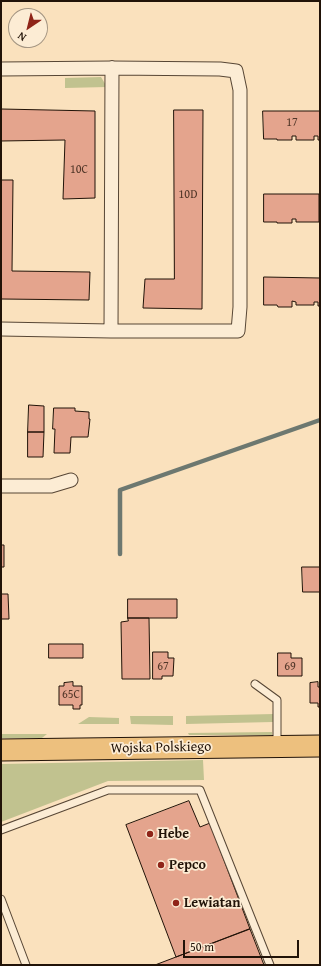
<!DOCTYPE html>
<html>
<head>
<meta charset="utf-8">
<style>
  body { margin:0 }
  #map { position:relative; width:321px; height:966px; overflow:hidden; background:#fae1bd; font-family:"Gentium Book Plus",serif }
  canvas { display:block }
  .frame { position:absolute; inset:0; border:2px solid #211308; pointer-events:none }
  .north { position:absolute; left:8px; top:8px; width:40px; height:40px; box-sizing:border-box; background:#fcecd4; border:1px solid #a49582; border-radius:50%; rotate:215deg; font-size:11px; font-weight:700; line-height:16px; text-align:center; color:#211308 }
  .north::after { content:''; display:block; margin:auto; width:14px; height:18px; background:#8f2418; clip-path:polygon(50% 0,100% 100%,50% 72%,0 100%) }
  .scale { position:absolute; left:183px; top:940px; width:116px; height:18px; box-sizing:border-box; border:2px solid #211308; border-top:0; padding-left:5px; font-size:12px; line-height:14px; white-space:nowrap; color:#211308; -webkit-text-stroke:3px #fcecd4; paint-order:stroke }
</style>
</head>
<body>
<div id="map">
<canvas width="321" height="966"></canvas>
<div class="frame"></div>
<div class="north">N</div>
<div class="scale">50 m</div>
</div>
<script>
const context = document.querySelector('canvas').getContext('2d');
context.lineJoin = 'round';
function fillPath(path, color) { context.fillStyle = color; context.fill(path, 'evenodd'); }
function trace(path, color, width, dash) { context.strokeStyle = color; context.lineWidth = width; context.lineCap = dash ? 'butt' : 'round'; context.setLineDash(dash || []); context.stroke(path); }
function drawText(font, color, halo, rows, align = 'center') {
  context.font = font + ' "Gentium Book Plus",serif'; context.lineWidth = 3.5; context.setLineDash([]); context.textBaseline = 'middle'; context.strokeStyle = halo; context.fillStyle = color; for (const [text, x, y, turn = 0] of rows) {
    context.save(); context.translate(x, y); context.rotate((+turn || 0) * Math.PI / 180); context.textAlign = isNaN(turn) ? turn : align; if (halo) context.strokeText(text, 0, 0); context.fillText(text, 0, 0); context.restore();
  }
}
fillPath(new Path2D(`
  M101 77 107 87 65 88V78Z
  M274 714 273 722 186 724V716Z
  M130 716H173V725L131 724Z
  M89 717 119 718V724H78Z
  M272 732V735H189L188 733Z
  M1 734H47L42 738H1Z
  M203 760 204 780 108 781 1 822V764Z`), '#c1c28f');
trace(new Path2D(`
  M120 554V490L320 420`), '#6d7870', 4.5);
const building = new Path2D(`
  M1 109 95 111V198L63 199 65 140 1 141Z
  M174 110H203L202 309 143 308 145 279H174Z
  M263 111H320V140H318V136H314V140H296V136H292V140H277V139H264Z
  M1 180H13L12 271 90 272 89 300 1 299Z
  M264 194H319V222H296V219H292V223H277V222H264Z
  M264 277 320 278V306H318V302H314V305H296V302L292 301V307H278L277 305H264Z
  M29 405 44 406V432H28Z
  M54 408H75V411L89 412V419H90L88 437H71L70 453H54L55 429H53Z
  M28 432H44L43 457H28Z
  M1 545H4V567H1Z
  M302 567H320V592H303Z
  M1 594H8L9 619H1Z
  M128 599H177V618H128Z
  M128 618H149L150 679H122L121 622 128 621Z
  M49 644H83V658H49Z
  M153 652H168V658H174L173 676H162V679H153Z
  M278 653H291V658H302V676H278Z
  M73 682V686H82V705H80V709H73V705H59V686H64V683Z
  M318 682V687H320V707H318V703H310V683Z
  M189 801 200 827 210 823 250 929 176 957 126 825Z
  M250 929 264 965H155L176 957Z`);
fillPath(building, '#e4a48d');
trace(building, '#211308', 1);
const service = new Path2D(`
  M255 684 277 700V744
  M1 830 108 790H200L270 965
  M1 899 26 965`);
const minor = new Path2D(`
  M1 69 112 68 220 69 236 71 240 90V307L238 331H111L1 329
  M111 331 112 68
  M1 486H51L71 480`);
const primary = new Path2D(`
  M1 750 320 746`);
trace(service, '#574635', 9);
trace(minor, '#574635', 15);
trace(primary, '#211308', 23);
trace(service, '#fcecd4', 7);
trace(minor, '#fcecd4', 13);
trace(primary, '#edc07e', 21);
for (const [x, y, r, color] of [
  [150,834,4,"#8f2418"],
  [161,865,4,"#8f2418"],
  [176,903,4,"#8f2418"]
]) { const dot = new Path2D(); dot.arc(x, y, r, 0, 2 * Math.PI); context.fillStyle = color; context.fill(dot); trace(dot, '#fcecd4', 1.5); }
drawText('12px', '#523729', null, [
  ["17",292,123],
  ["10C",79,170],
  ["10D",188,195],
  ["67",163,667],
  ["69",290,667],
  ["65C",71,695]
]);
drawText('14px', '#211308', '#fcecd4', [
  ["Wojska Polskiego",161,748,-1]
]);
drawText('bold 14px', '#211308', '#fcecd4', [
  ["Hebe",158,834],
  ["Pepco",169,865],
  ["Lewiatan",184,903]
], 'left');
</script>
</body>
</html>
